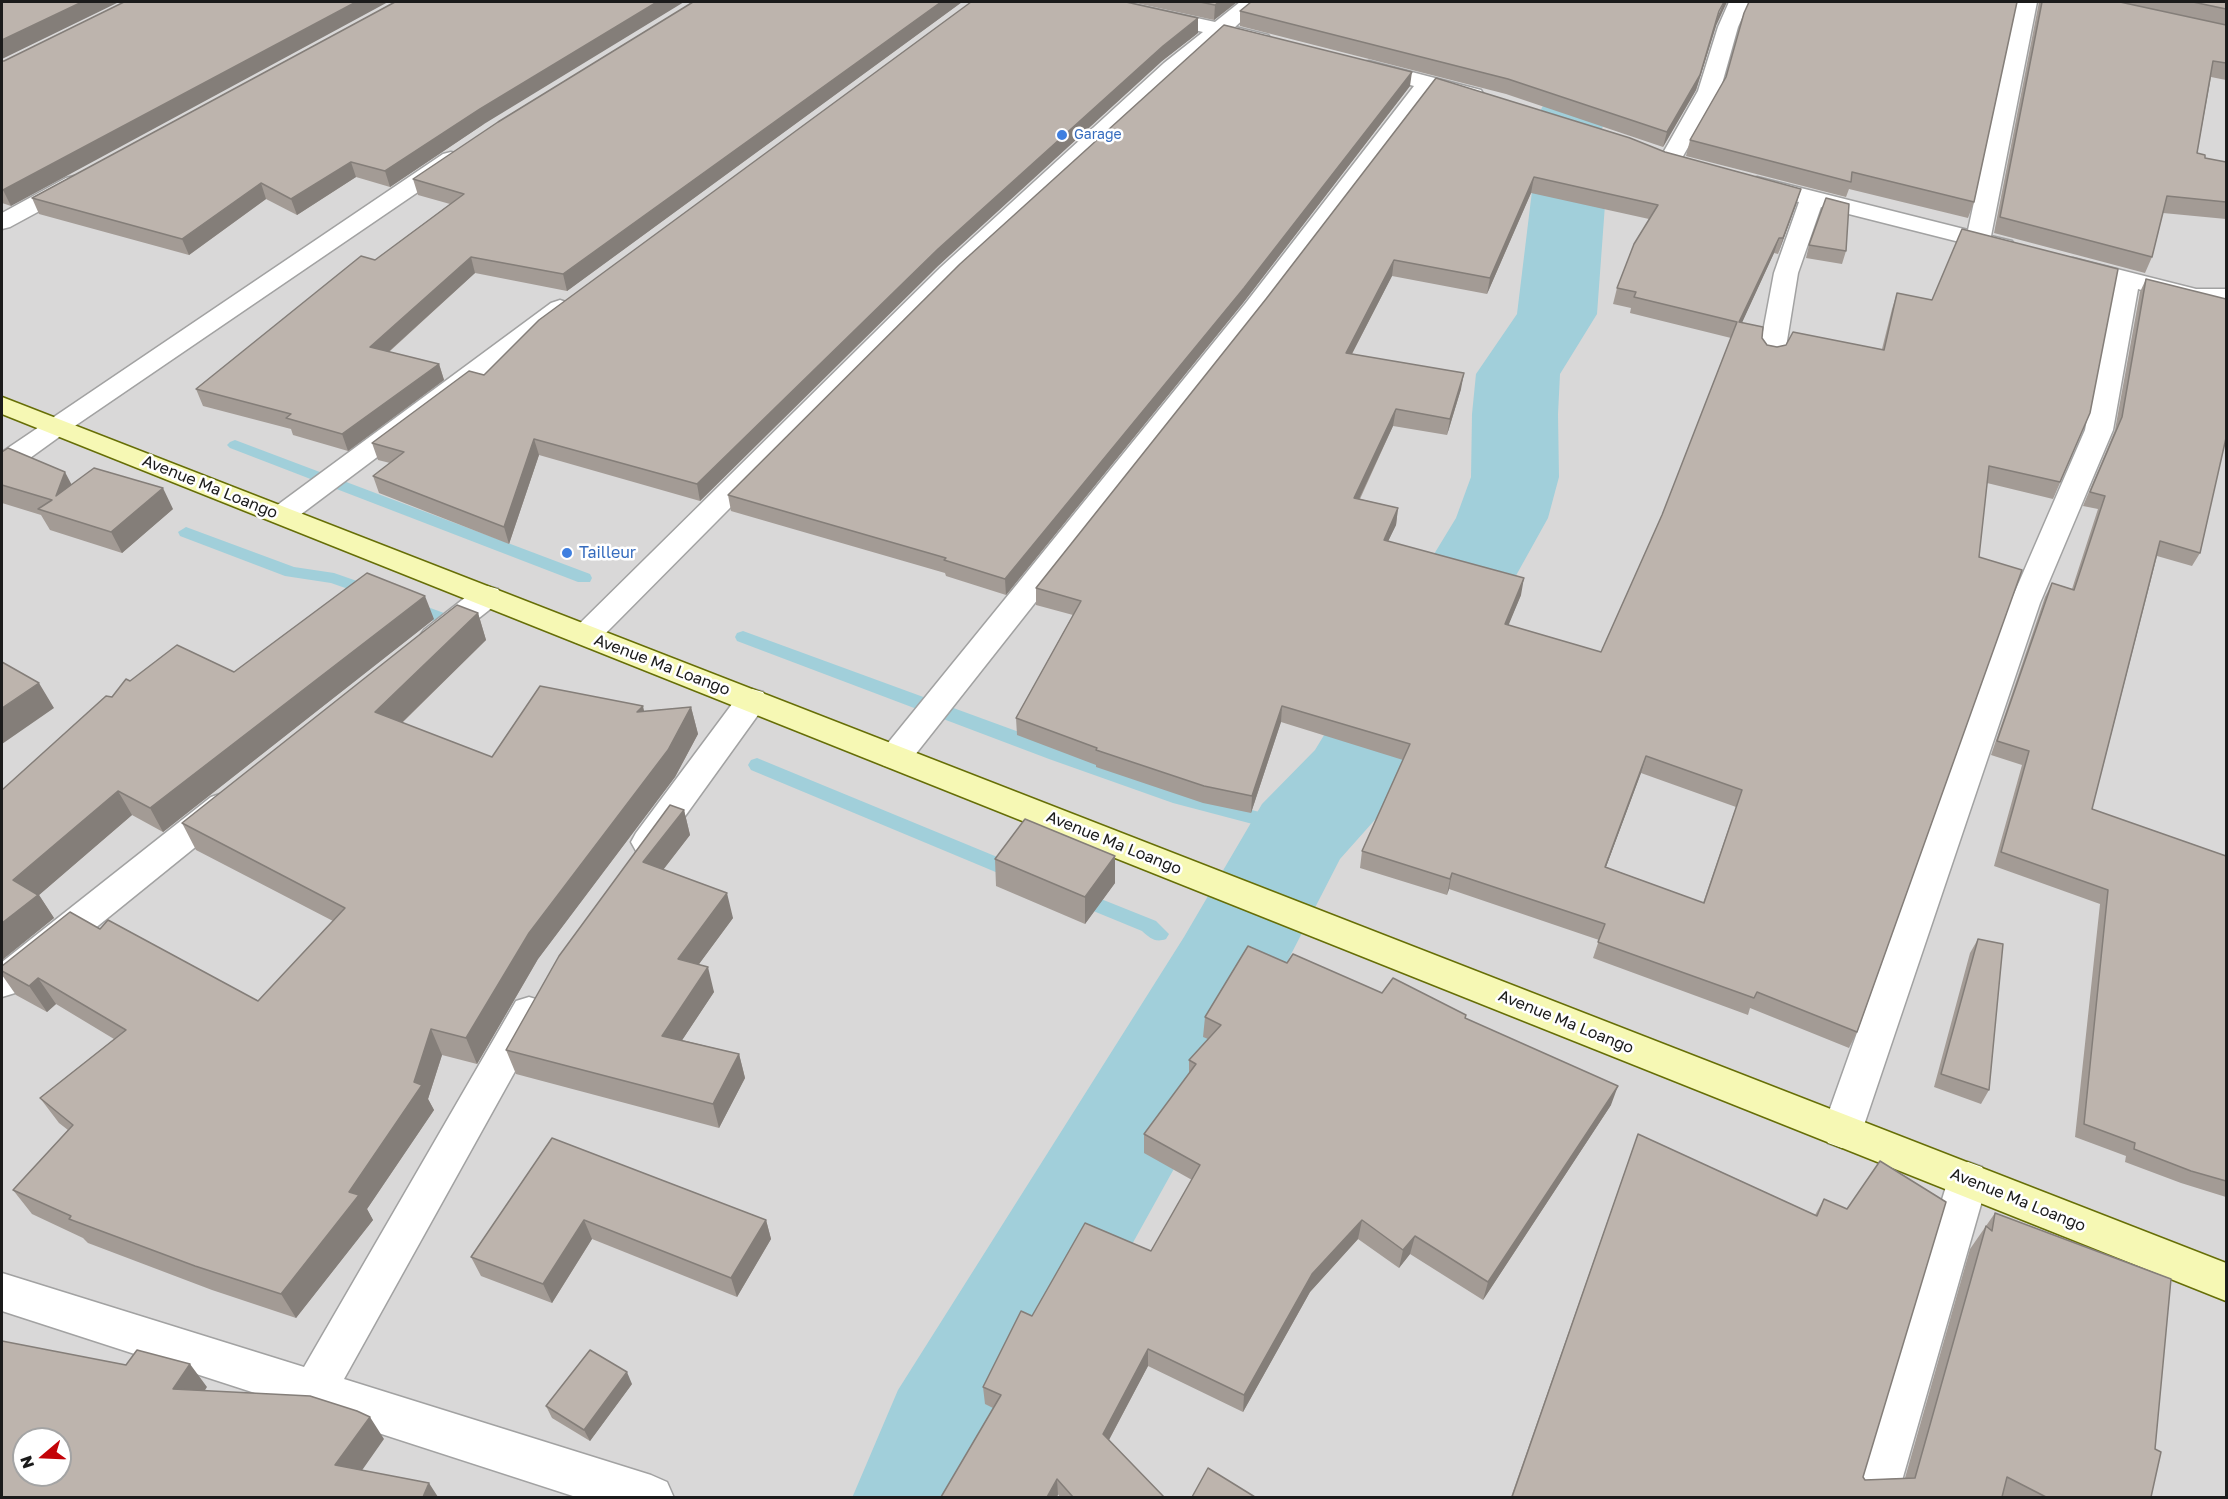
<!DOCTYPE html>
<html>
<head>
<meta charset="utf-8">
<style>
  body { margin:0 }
  #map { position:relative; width:2228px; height:1499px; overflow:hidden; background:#ede8e1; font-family:"Golos Text",sans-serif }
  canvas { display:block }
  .frame { position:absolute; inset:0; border:3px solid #1b1b1b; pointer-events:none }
  .north { position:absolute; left:12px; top:1427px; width:60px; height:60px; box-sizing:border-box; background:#fff; border:2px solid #a4a4a4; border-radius:50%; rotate:251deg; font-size:16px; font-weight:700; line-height:24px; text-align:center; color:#1b1b1b }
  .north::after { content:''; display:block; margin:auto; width:21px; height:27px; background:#c30308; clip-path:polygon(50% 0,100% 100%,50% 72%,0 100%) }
</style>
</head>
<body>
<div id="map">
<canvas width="2228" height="1499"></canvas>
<div class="frame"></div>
<div class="north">N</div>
</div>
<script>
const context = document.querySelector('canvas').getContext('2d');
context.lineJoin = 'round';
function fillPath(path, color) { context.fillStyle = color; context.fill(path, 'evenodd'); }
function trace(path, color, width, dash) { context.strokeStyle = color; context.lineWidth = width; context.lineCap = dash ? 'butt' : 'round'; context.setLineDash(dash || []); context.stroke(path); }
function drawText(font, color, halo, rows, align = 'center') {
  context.font = font + ' "Golos Text",sans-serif'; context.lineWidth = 5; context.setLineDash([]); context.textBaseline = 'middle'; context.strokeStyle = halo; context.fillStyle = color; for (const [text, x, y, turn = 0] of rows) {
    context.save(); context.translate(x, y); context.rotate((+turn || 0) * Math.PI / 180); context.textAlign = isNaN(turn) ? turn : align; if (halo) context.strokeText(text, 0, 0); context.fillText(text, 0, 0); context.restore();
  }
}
fillPath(new Path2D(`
  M2 2H2226V1497L2 1498ZM24 1439H60V1475H24Z`), '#d9d8d8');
fillPath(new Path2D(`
  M235 440 590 574 592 578 590 582H578L230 448 227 445 230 442Z
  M186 527 294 567 334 573 380 589 382 593 380 597 374 598 331 583 285 576 180 536 178 532Z
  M409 600 452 616 454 620 439 635H427L425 631 434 621 403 610 401 606 403 602Z
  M743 631 1183 792 1290 820 1292 825 1290 830 1283 832 1173 803 1049 759 737 641 735 637 737 633Z
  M757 758 1024 868 1027 873 1024 878 1017 880 1010 878 751 770 748 765 751 760Z
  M1076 889 1156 921 1169 934 1166 939C1155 943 1150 938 1142 931L1069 901 1066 896 1069 891Z`), '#a1cfda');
fillPath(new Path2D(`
  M1575 2H1638L1647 27 1626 79 1604 122 1594 157 1606 191 1597 314 1560 374 1558 414 1559 477 1548 518 1389 804 1340 859 1266 1003 1005 1473 996 1498H852L898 1390 1184 937 1262 804 1315 750 1456 518 1471 477 1472 414 1476 374 1517 314 1532 191 1522 157 1534 122 1558 79 1583 27Z`), '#a1cfda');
const street = new Path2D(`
  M1088 2H1123L1215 22 1240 2H1262L1235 27 1268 35 1271 39 1268 43 1261 45 1223 37 1180 73 959 277 597 642 586 646 575 642 570 635 575 628 941 267 1164 63 1203 32 1091 6Z
  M1729 2H1749L1738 27 1720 91 1678 165 1670 167 1662 165 1659 160 1698 91 1718 27Z
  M2017 2H2037L1991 236 2012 241 2015 246 2012 251 2003 253 1821 207 1798 273 1785 353 1781 359 1772 361 1763 359 1759 353 1774 273 1799 202 1749 189 1745 184 1749 179 1757 177 1968 230Z
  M1369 61 1481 90 1484 95 1481 100 1473 102 1432 91 1263 314 907 765 895 769 883 765 878 757 883 749 1245 304 1414 86 1361 72 1358 67 1361 62Z
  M451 152 459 154 462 159 459 164 66 432 12 471 2 473V452L443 154Z
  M74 176 82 178 86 183 82 188 10 227 2 229V213L66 178Z
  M2073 258 2196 289H2226V303L2196 305 2138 289 2113 430 2040 603 1862 1131 1856 1143 1842 1148 1828 1143 1822 1131 2010 603 2085 430 2114 283 2064 270 2061 265 2064 260Z
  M560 300 569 303 573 308 569 313 292 521 282 524 272 521 268 515 272 509 551 303Z
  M487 586 498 589 502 596 498 603 446 644 435 648 424 644 419 637 424 630 476 589Z
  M752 689 763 692 768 700 763 708 660 851 648 855 636 851 631 842 636 833 741 692Z
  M223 793 235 797 240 806 235 815 15 993 2 997V962L211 797Z
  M529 997 542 1001 548 1012 344 1379 651 1475 667 1482 674 1498H579L2 1311V1273L304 1367 516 1001Z
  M1968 1162 1982 1167 1988 1180 1897 1498H1851L1948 1180 1954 1167Z`);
const secondary = new Path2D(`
  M2 397 2226 1263V1301L2 414Z`);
trace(street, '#a2a2a2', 3);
trace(secondary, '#666e06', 3);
fillPath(street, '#fff');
fillPath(secondary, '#f6f8b4');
fillPath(new Path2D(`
  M693 2H962L567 291 475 273 389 352 439 364 444 380 348 451 293 435 291 429 203 406 196 389 375 260 450 204 418 195 413 179Z
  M1131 2H1237L1214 20Z
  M2038 2H2226V80L2211 77 2197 153 2205 158 2226 162V219L2163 213 2152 257 2145 273 1994 233 2039 2Z
  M1240 11 1716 26 1696 90 1663 147 1506 94 1240 26Z
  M1198 33 1162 61 939 265 700 501 539 455 509 544 379 493 373 476 390 463 378 460 372 443 484 375Z
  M2 61 11 206 2 203Z
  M1726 77 1974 202 1968 218 1849 189 1846 197 1686 156 1690 140Z
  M1436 78 1665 152 1801 189 1778 254 1774 253 1742 322 1762 338 1767 345 1777 347 1882 349 1892 309 1897 293 2090 413 2053 499 1987 483 1857 1032 1849 1048 1750 1008 1748 1015 1593 958 1599 940 1449 889 1447 895 1360 868 1362 851 1403 760 1281 722 1251 813 1203 803 1096 767V765L1017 735 1016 718 1073 615 1036 605V588L1266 299ZM1531 193 1649 219 1617 288 1613 304 1631 308 1630 313 1731 338 1662 515 1601 652 1508 625 1521 595 1388 541 1396 525 1398 508 1360 499 1393 426 1447 435 1461 389 1352 354 1392 276 1487 294ZM1641 773 1736 807 1703 903 1606 867Z
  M1410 86 1243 303 1006 595 946 576 945 573 731 511 728 495Z
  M484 124 390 187 356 177 297 215 266 199 189 255 39 214 32 198Z
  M1809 245 1846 251 1842 264 1806 258Z
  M2146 279 2200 553 2192 566 2157 556 2092 809 2226 856V1197L2181 1183 2125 1162 2126 1156 2075 1137 2100 904 1994 866 2022 765 1991 755 2045 597 2052 583 2072 589 2098 509 2083 506 2115 430 2140 292Z
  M2 452 71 485 173 509 122 553 50 530 41 515 2 503Z
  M478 613 486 640 402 723 492 757 644 711 691 707 698 734 675 777 538 959 477 1064 442 1055 428 1099 434 1110 367 1209 373 1220 296 1318 212 1290 88 1243 83 1238 32 1214 13 1190 68 1130 59 1123 40 1098 114 1039 56 1004 47 1012 16 995 2 975V966L100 929 258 1001 333 921 196 850 182 823Z
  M434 619 163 832 132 815 39 895 54 918 2 960V790L112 697 130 681 234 672Z
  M684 810 690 835 663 869 733 918 699 964 714 992 682 1040 739 1054 745 1078 719 1128 516 1074 506 1050Z
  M995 859 1115 883 1085 924 996 886Z
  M1978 939 1989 1090 1981 1104 1934 1087 1970 953Z
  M1287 963 1382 993 1465 1018 1611 1105 1483 1300 1410 1254 1399 1268 1358 1239 1310 1292 1243 1412 1148 1366 1109 1440 1164 1497H1060L993 1408 985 1404 983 1387 1032 1316 1151 1251 1192 1180 1144 1153V1134L1189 1074V1060L1208 1039 1203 1037 1205 1017Z
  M1638 1134 1815 1215 1824 1199 1863 1477 1865 1480 1905 1478 1970 1249 1995 1213 2151 1497H1511Z
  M552 1138 766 1220 771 1239 737 1297 592 1239 552 1303 481 1276 471 1257Z
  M632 1384 590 1441 552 1418 546 1406Z`), '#a39b95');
fillPath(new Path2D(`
  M82 2H119L2 59V40Z
  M356 2H388L11 206 3 190Z
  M657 2H684L484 124 390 187 385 171 480 109Z
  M941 2H962L567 291 563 274Z
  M1219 2H1237L1214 20 1215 5Z
  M1724 2H1727L1716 26 1696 90 1663 147 1667 132Z
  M1198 18V33L1162 61 939 265 700 501 697 484 938 249 1163 46Z
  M1412 72 1410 86 1243 303 1006 595 1005 579Z
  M351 162 356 177 297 215 291 199Z
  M1534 177 1531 193 1487 294 1490 278Z
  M261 183 266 199 189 255 182 239Z
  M1801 189 1796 205 1778 254 1783 238Z
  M1779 238 1774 253 1735 338 1739 322Z
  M471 257 475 273 375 364 370 347Z
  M1394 260 1392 276 1344 369 1346 353Z
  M439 364 444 380 348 451 342 434Z
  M1464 373 1461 389 1447 435 1450 419Z
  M1396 409 1393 426 1352 514 1354 498Z
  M534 439 539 455 509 544 504 527Z
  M65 472 76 493 56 496Z
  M163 488 173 509 122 553 111 532Z
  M1398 508 1396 525 1381 556 1384 540Z
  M1524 578 1521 595 1502 641 1505 624Z
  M425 596 434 619 163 832 150 808Z
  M478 613 486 640 385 739 375 712Z
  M39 683 54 708 2 744V708Z
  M643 706 649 733 637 712Z
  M1282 706 1281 722 1251 813 1252 796Z
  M691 707 698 734 675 777 538 959 477 1064 466 1038 529 933Z
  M1646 756 1641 773 1600 883 1605 867Z
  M118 791 132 815 39 895 54 918 2 960V923L13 880Z
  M684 810 690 835 650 887 643 862Z
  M1115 856V883L1085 924V897Z
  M1452 873 1449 889 1447 895 1450 879Z
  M727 893 733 918 685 983 678 959Z
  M708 967 714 992 669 1060 662 1036Z
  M38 978 56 1004 47 1012 29 986Z
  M431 1029 442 1055 428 1099 434 1110 367 1209 373 1220 296 1318 281 1294 349 1192 414 1082Z
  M739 1054 745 1078 719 1128 713 1104Z
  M1618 1086 1611 1105 1483 1300 1488 1282Z
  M584 1220 592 1239 552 1303 543 1284Z
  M766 1220 771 1239 737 1297 731 1278Z
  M1362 1220 1358 1239 1310 1292 1243 1412 1244 1395 1312 1274Z
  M1415 1236 1410 1254 1399 1268 1403 1250Z
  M1148 1349V1366L1103 1451V1434Z
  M190 1364 207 1387 191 1412 173 1389Z
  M627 1372 632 1384 590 1441 584 1430Z
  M370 1417 384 1439 351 1486 335 1465Z
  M1057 1479 1058 1495 1057 1497H1047Z
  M429 1483 438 1497H423Z`), '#847e79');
const building = new Path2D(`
  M2 2H82L2 40Z
  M124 2H356L3 190 2 189V61H4Z
  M395 2H657L480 109 385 171 351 162 291 199 261 183 182 239 32 198Z
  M693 2H941L563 274 471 257 370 347 439 364 342 434 286 418 291 414 196 389 361 256 375 260 464 194 413 179 498 122Z
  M971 2H1126L1198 18 1163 46 938 249 697 484 534 439 504 527 373 476 404 452 372 443 469 371 484 375 539 320Z
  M1200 2H1219L1215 5Z
  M1251 2H1724L1719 11 1700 75 1667 132 1508 79 1240 11Z
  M1749 2H2017L1974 202 1852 172 1851 182 1690 140 1726 77 1744 13Z
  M2042 2H2120L2226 25V63L2213 61 2197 153 2205 155V158L2226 162V202L2167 196 2152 257 2000 217Z
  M2193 2H2226V9Z
  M1224 25 1412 72 1244 288 1005 579 944 560 946 558 728 495 960 264Z
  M1436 78 1630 138 1665 152 1801 189 1783 238H1779L1739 322 1763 327 1762 338 1767 345 1777 347 1786 345 1793 332 1884 350 1897 293 1932 300 1962 229 2118 269 2090 413 2060 482 1989 466 1979 557 2022 570 1857 1032 1757 992 1754 998 1598 942 1605 924 1452 873 1450 879 1362 851 1410 744 1282 706 1252 796 1204 786 1096 750 1097 748 1016 718 1081 601 1036 588 1266 299ZM1534 177 1658 205 1634 244 1617 288 1636 292 1634 297 1737 322 1662 515 1601 652 1505 624 1524 578 1384 540 1398 508 1354 498 1396 409 1450 419 1464 373 1346 353 1394 260 1490 278ZM1646 756 1742 790 1704 903 1605 867Z
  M1826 198 1849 204 1846 251 1809 245Z
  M2146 279 2226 299V438L2200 553 2160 541 2092 809 2226 856V1181L2191 1171 2134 1149 2135 1143 2084 1124 2108 890 2001 852 2029 751 1997 741 2052 583 2074 590 2105 496 2090 492 2122 417Z
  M8 448 65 472 56 496 94 468 163 488 111 532 38 509 52 500 2 485V452Z
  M367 573 425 596 150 808 118 791 13 880 38 895 2 923V790L106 696 112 697 126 679 130 681 177 645 234 672Z
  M457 605 478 613 375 712 492 757 540 686 643 706 637 712 691 707 668 750 529 933 466 1038 431 1029 414 1082 422 1085 349 1192 359 1195 281 1294 195 1266 69 1219 71 1216 13 1190 73 1125 40 1098 126 1030 38 978 29 986 2 971V966L70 912 100 929 108 920 258 1001 345 908 182 823Z
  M2 662 39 683 2 708Z
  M670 805 684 810 643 862 727 893 678 959 708 967 662 1036 739 1054 713 1104 506 1050 559 956Z
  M1025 819 1115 856 1085 897 995 859Z
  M1978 939 2003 944 1989 1090 1941 1074Z
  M1248 946 1287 963 1293 954 1382 993 1393 978 1466 1015 1465 1018 1618 1086 1488 1282 1415 1236 1403 1250 1362 1220 1312 1274 1244 1395 1148 1349 1103 1434 1164 1497H1073L1057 1479 1047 1497H941L1001 1395 983 1387 1021 1311 1032 1316 1085 1223 1151 1251 1200 1165 1144 1134 1196 1064 1189 1060 1221 1025 1205 1017Z
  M1638 1134 1817 1216 1824 1199 1847 1209 1880 1161 1946 1202 1863 1477 1865 1480 1915 1478 1986 1226 1992 1231 1995 1213 2171 1279 2155 1449 2161 1452 2151 1497H2046L2007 1477 2002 1497H1512Z
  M552 1138 766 1220 731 1278 584 1220 543 1284 471 1257Z
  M2 1341 126 1365 137 1350 190 1364 173 1389 310 1396 357 1411 370 1417 335 1465 429 1483 423 1497H2ZM24 1439H60V1475H24Z
  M590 1350 627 1372 584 1430 546 1406Z
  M1208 1468 1255 1497H1192Z`);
fillPath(building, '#bdb4ad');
trace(building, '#847e79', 1.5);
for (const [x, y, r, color] of [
  [1062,135,6,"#3f7fe0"],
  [567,553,6,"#3f7fe0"]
]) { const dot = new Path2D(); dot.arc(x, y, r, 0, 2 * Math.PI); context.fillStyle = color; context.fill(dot); trace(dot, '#fff', 2); }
drawText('14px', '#366cbe', '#fff', [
  ["Garage",1074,135]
], 'left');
drawText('16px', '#1b1b1b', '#fff', [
  ["Avenue Ma Loango",210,487,22],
  ["Avenue Ma Loango",662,665,21],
  ["Avenue Ma Loango",1114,843,22],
  ["Avenue Ma Loango",1566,1022,22],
  ["Avenue Ma Loango",2018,1200,22]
]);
drawText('16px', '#366cbe', '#fff', [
  ["Tailleur",579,553]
], 'left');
</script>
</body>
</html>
